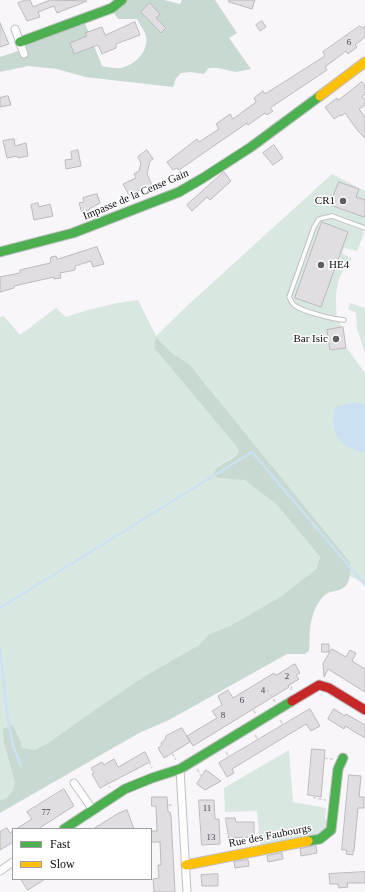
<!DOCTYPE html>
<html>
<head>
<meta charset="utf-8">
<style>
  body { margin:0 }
  #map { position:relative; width:365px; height:892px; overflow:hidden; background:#f8f6fb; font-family:Georgia,serif }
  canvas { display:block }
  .legend { position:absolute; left:12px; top:828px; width:140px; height:52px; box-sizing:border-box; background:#fff; border:1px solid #9e9d9f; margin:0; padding:5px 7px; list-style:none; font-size:12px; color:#0c0a10 }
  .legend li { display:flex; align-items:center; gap:8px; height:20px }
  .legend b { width:20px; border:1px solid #9e9d9f }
</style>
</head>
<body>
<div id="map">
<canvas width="365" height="892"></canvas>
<ul class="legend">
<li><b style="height:5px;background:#4caf50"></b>Fast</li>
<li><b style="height:5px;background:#ffc107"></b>Slow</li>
</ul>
</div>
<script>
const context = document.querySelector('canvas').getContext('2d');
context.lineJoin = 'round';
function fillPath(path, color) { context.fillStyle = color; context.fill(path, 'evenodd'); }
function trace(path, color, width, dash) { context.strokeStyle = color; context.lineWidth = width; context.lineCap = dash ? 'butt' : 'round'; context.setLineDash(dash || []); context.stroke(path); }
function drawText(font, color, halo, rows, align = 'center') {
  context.font = font + ' Georgia,serif'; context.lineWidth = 3; context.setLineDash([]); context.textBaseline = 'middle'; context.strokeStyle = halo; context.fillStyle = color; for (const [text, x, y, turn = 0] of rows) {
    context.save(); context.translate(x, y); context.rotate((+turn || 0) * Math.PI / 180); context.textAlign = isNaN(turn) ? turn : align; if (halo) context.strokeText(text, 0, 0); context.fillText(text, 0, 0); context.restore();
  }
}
fillPath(new Path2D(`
  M332 174 365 191V225L363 230 364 234 357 251 344 248 342 253 352 259C335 276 335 295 337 318L293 305 340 322 346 347 365 373V584L350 576V562L189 364 172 353 156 337 154 348 237 447 239 452 237 455 218 466V478L245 479 276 504 320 557 316 569 280 597 230 626 209 634 199 645 143 677 83 718 51 741 35 750 23 748 19 740 17 731 10 762 15 782 12 792 6 800H0V317L4 316 20 335 56 308 66 317C89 309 113 303 138 300L156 336 188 305Z
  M350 303 365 308V353L357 328 356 313 348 309Z
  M289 750 293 802 326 808 325 819 328 820 327 829 319 835 260 846 257 811 225 812 224 788Z`), '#d8e7e0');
fillPath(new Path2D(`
  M122 0H164L180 4 182 0H215L237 33 229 38 251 69 236 72 218 68H209L204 74 191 72 181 73 176 78 173 87 85 77 57 69 28 66 0 72V57L18 51 20 42 83 18 102 66C108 67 116 69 121 68 136 65 151 49 145 33 143 28 139 24 137 19H118L111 8Z
  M156 337 172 353 189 364 350 562C350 575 352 588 335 591 330 592 326 593 322 598 315 605 311 619 310 629 309 636 310 644 309 651L305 654H287L169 720 139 733 0 813V800L6 799 12 792 15 782 4 743 3 729 12 725C18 732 19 740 23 748L35 750 51 741 83 718 143 677 199 645 209 634 230 626 280 597 316 569 320 557 276 504 245 480 218 478 214 474C218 461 233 462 239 452L237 447 154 348Z`), '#c7d9d0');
fillPath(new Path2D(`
  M352 403H359L365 405V452C338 447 331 435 334 408L338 406Z`), '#cce0f3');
trace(new Path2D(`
  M0 608 252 452 365 585
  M0 649 7 715 13 746 21 766`), '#cce0f3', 2.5);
const building = new Path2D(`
  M26 0H30L33 7 50 0 87 1 57 13 54 6 38 12 40 17 27 21 18 3Z
  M229 0H255L252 9 229 2Z
  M150 3 160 14 156 18 166 28 161 33 141 12Z
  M262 21 266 27 260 31 256 25Z
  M135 22 140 35 116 44V48L102 54 98 45 74 54 70 43 87 36 85 33 102 27 105 35Z
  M0 23 9 44 0 47Z
  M360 26 362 28 365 26V37L355 45 357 47 348 54 346 51 325 67 327 70 270 108 273 111 267 115 265 113 248 125 247 123 179 170 177 168 173 170 167 162 197 139 199 142 219 129 216 124 230 114 233 119 256 102 254 98 263 91 265 94 325 56 323 52Z
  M362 82 365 86V94L362 96 365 100V105L359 109 365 117V138L358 131 345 113 341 116 340 115 334 119 325 107 337 98 338 100Z
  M8 96 11 105 0 107V98Z
  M14 139 15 146 26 143 28 156 18 158 17 156 7 158 3 141Z
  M274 145 283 158 273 165 263 153Z
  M78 150 81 166 66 169 65 160 72 159 71 152Z
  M147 150 153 159 150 161 147 174 152 185 129 195 123 184 136 178 134 174 139 171 141 163 138 157Z
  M224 172 231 181 210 200 207 197 192 211 187 205Z
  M339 182 359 189 356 197 365 200V214L364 217 330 205Z
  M97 194 100 203 89 209V210L82 213 79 203 84 202 83 198Z
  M38 203 39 207 50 204 53 216 34 220 31 205Z
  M322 222 348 232 321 307 295 298Z
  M97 247 104 264 93 267 91 261 75 266V270L60 273 61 278 54 279V277L14 286V288L0 292V277L20 273V270L50 263 51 257 56 256 57 259Z
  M343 327 346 348 330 350 327 330Z
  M322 644H329V652H322Z
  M332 649 346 657 350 650 356 653 352 661 365 669V692L328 669 324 677 323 664Z
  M295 664 300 673 296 675 299 679 288 686 289 687 193 746 187 736 217 718 212 711 222 705 218 696 228 690 233 698 274 673 276 675Z
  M310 709 320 726 311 731 306 724 232 769 234 773 227 777 219 763Z
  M334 709 345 716 346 714 365 725V738L345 726 344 729 328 719Z
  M182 728 190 742 164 758 158 748 162 745 161 743 165 740 166 736Z
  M312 749 325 750 321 797 308 795Z
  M145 752 150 762 100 788 92 774 94 773 91 768 102 762 104 765 114 759 118 767Z
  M206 770 221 781 205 790 197 784Z
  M349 775 361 776 359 797H364V808H358L354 851H353V855L346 854 347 850H342Z
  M64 789 74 806 38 829H16L32 819 27 812Z
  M152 797H167L168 812H170L171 816 175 892H154L153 879 159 878 158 865H161L160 842H151V831H157L156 806H152Z
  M199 800H214L215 819H219L220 844 202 845Z
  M127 810 134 829H93L117 814Z
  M226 818H235L236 822H254V837L229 838Z
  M7 828 10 833 13 831V842L0 850V832Z
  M316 846 317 853 301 856 300 849Z
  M282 853 283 859 268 862 267 856Z
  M248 860 249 866 235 868 234 862Z
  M365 872V883H347L348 887 339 888 338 884H330L329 874Z
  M218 874V886H202L201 875Z
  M21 879H45L28 890Z`);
fillPath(building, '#e1dee3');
trace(building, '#bcb9be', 1);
const lane = new Path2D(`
  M344 320C333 319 303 312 294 305 292 303 290 299 289 297L314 227 319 219 332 216 365 228`);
const street = new Path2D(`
  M15 29 24 54
  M180 769 187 892
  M74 783 93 810
  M0 871 13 862`);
const fast = new Path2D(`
  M20 42 112 8 122 0
  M0 252 73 233 179 192 203 178 251 147 320 96
  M64 829 125 789 152 778 180 769 292 701
  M308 841 320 839 331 830 338 769 343 758`);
const slow = new Path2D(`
  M320 96 365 62
  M186 865 308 841`);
const jam = new Path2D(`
  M292 701 319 685 329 688 365 710`);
trace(lane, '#c1bfc4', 5.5);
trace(street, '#c1bfc4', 9);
trace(fast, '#c1bfc4', 11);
trace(slow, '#c1bfc4', 11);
trace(jam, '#c1bfc4', 11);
trace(new Path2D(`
  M267 689 275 702
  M291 690 292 684
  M253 710 256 714
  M280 720 283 724
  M255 735 258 740
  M226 752 229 757
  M172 753 176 760
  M324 758 333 759
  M149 761 152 768
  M197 769 201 776
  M106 781 110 788
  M314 796V798L326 800
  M168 805H174`), '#d3d2d5', 1.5, [4, 2]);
trace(lane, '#fefefe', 3.5);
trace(street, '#fefefe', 7);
trace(fast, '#4caf50', 9);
trace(slow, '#ffc107', 9);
trace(jam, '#c62828', 9);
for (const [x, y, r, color] of [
  [343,201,4,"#5f5d62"],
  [321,265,4,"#5f5d62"],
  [336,339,4,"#5f5d62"]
]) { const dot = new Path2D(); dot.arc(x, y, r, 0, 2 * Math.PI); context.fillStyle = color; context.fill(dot); trace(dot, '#fff', 1.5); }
drawText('9px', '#413f45', null, [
  ["6",349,43],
  ["2",287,677],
  ["4",263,691],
  ["6",242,701],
  ["8",223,716],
  ["11",207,809],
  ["77",46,813],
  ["13",211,838]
]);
drawText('11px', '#0c0a10', '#fff', [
  ["Impasse de la Cense Gain",136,195,-23],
  ["Rue des Faubourgs",270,836,-11]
]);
drawText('11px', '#0c0a10', '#fff', [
  ["CR1",335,201],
  ["HE4",329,265,"left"],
  ["Bar Isic",328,339]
], 'right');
</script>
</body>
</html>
